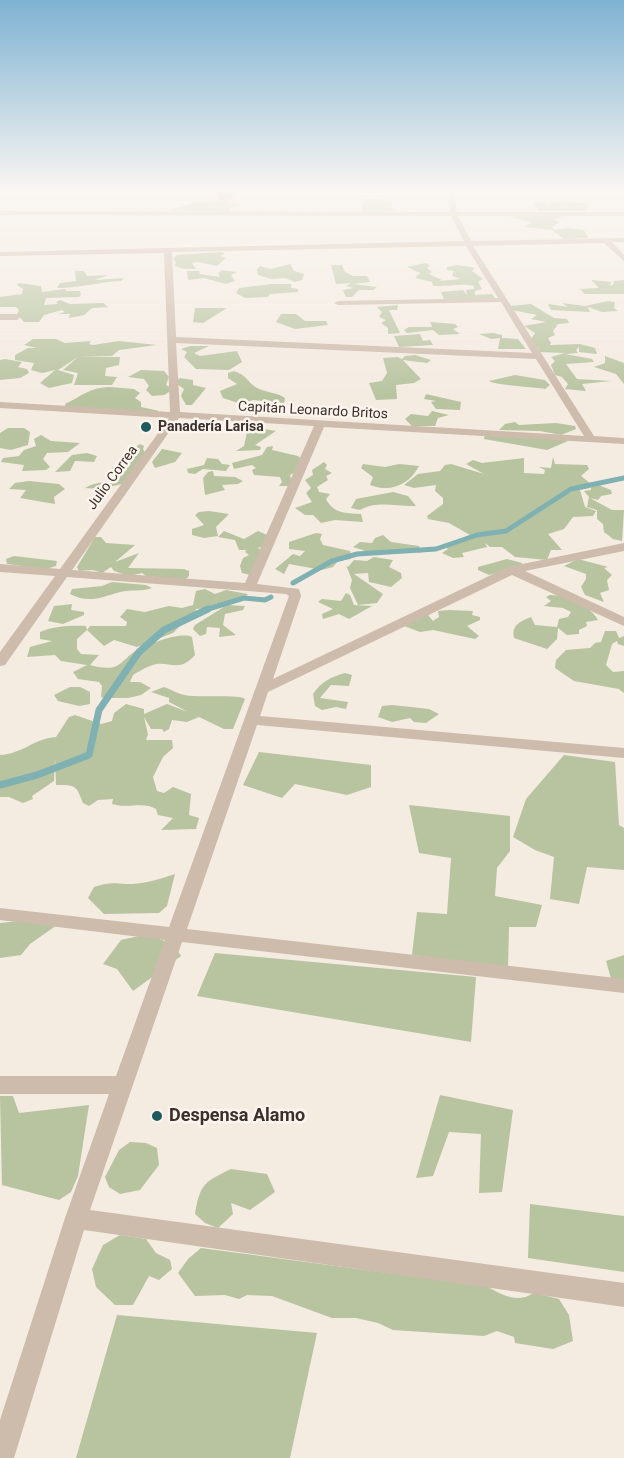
<!DOCTYPE html>
<html>
<head>
<meta charset="utf-8">
<style>
  body { margin:0 }
  canvas { display:block; background:#f4ebe1 }
</style>
</head>
<body>
<canvas width="624" height="1458"></canvas>
<script>
const context = document.querySelector('canvas').getContext('2d');
context.lineJoin = 'round';
function fillPath(path, color) { context.fillStyle = color; context.fill(path, 'evenodd'); }
function trace(path, color, width, dash) { context.strokeStyle = color; context.lineWidth = width; context.lineCap = dash ? 'butt' : 'round'; context.setLineDash(dash || []); context.stroke(path); }
function drawText(font, color, halo, rows, align = 'center') {
  context.font = font + ' Roboto,sans-serif'; context.lineWidth = 5; context.setLineDash([]); context.textBaseline = 'middle'; context.strokeStyle = halo; context.fillStyle = color; for (const [text, x, y, turn = 0] of rows) {
    context.save(); context.translate(x, y); context.rotate((+turn || 0) * Math.PI / 180); context.textAlign = isNaN(turn) ? turn : align; if (halo) context.strokeText(text, 0, 0); context.fillText(text, 0, 0); context.restore();
  }
}
fillPath(new Path2D(`
  M371 198 392 202V209L399 211 362 212 364 201Z
  M229 200 228 203 244 205 232 207 229 212 170 210 197 202Z
  M563 201 585 203 589 207 584 211H538L533 203 544 202 552 206 550 202Z
  M540 215 564 217 553 219 560 222 552 227 554 230 567 228 584 230 589 238 564 239 552 230 525 227 531 223 529 221 508 217Z
  M220 252 225 253 220 256 226 258 217 266 198 262 192 263 196 269H184L175 266 176 262 173 259 177 255Z
  M426 263 430 266 427 268 432 272 429 274 442 280 439 281 461 279 452 276 454 271 447 270V267L458 265 475 268 472 271 483 279 478 282 482 289 475 291V295L492 294 496 299H444L441 292 463 290 467 295 466 290 474 289V286C460 283 447 287 433 286L432 282 415 278 420 273 407 267Z
  M290 264 294 271 304 274 302 280 295 282 285 278 271 279 258 275 257 269 260 266 271 269Z
  M331 265H342L345 272 353 276H367L370 282 353 284 377 287 373 290H359L352 297H346L343 290 354 288 346 286 351 283 336 284Z
  M222 270 237 272 231 275 235 281 226 284 204 278 188 280 187 271H199L200 274 220 277 218 273Z
  M75 271H84L87 276 108 275 95 280 124 278 121 281C99 282 79 288 57 288L60 283 76 281Z
  M591 280 612 282 609 285H613L614 281 624 280V294H585L580 289 599 288Z
  M19 283 41 286 42 292 65 289 66 291H80L81 295 79 297 46 298 44 305 58 304 56 302 60 300 70 304 103 303 108 307 92 308 84 315 69 318 70 314H58L65 312 62 310 44 315 39 322H24L17 314 19 310 16 307H0V297L22 294 23 289 17 285Z
  M271 284H291V288L298 289V292L270 294 268 297 245 298 236 293 239 288Z
  M608 301 615 302 614 308 618 311 602 312 588 307 590 312 551 310 548 304 568 307 562 303 585 306Z
  M531 304 554 318 567 319 569 323 558 324 553 331 555 335 548 338 551 343 550 345 580 344 595 348 597 354 579 352V347L576 350 578 353 565 354 592 359 594 362 566 364 577 379 611 381 582 384 586 391 565 389 568 384 562 377 555 375 551 365 555 361 551 357 565 353 536 352 539 348 532 347 529 342 535 333 524 326 546 322 531 319 537 315 507 309 509 306Z
  M398 305 397 310H389L400 333 388 334V328L381 323 386 320 379 317 382 312 377 307Z
  M195 308H227L203 323 193 322Z
  M281 314H296L305 321H326L328 325 295 329 276 322Z
  M430 322 455 324 458 327 453 329 460 334 439 335 433 330 407 333 404 330 409 327H432Z
  M493 333 502 335V338L518 339 526 349H498L500 338 491 339 479 334Z
  M420 334 423 341 430 340 433 345 399 347 394 336Z
  M33 339H56L65 343 91 341 89 344 93 345 119 341 157 345 119 350 112 356 79 357H120L119 365 106 368 105 376 117 377 112 385H74L78 373 63 370 78 357 58 370 74 375 72 383 49 388 40 383 55 370 42 373 31 370 34 363 15 360V355L28 348H37L24 345Z
  M190 346H209L194 353 200 356 237 351 242 362 229 370 196 369 184 357 187 352 181 349Z
  M415 355 431 360 427 363 403 360 421 379 414 383 396 385 397 399 376 400 369 383 382 381 387 373 383 358 398 357 402 359 405 356Z
  M605 356 624 363V384L616 374 594 367 605 363Z
  M5 359 22 362 18 367 27 369 29 373 20 378 0 380V360Z
  M141 370 164 371 169 377 166 385 174 389 164 395 152 396 146 390 149 386 144 379 128 377Z
  M234 371C247 375 247 382 257 388 267 393 276 392 285 398L284 403 253 400 241 404 223 398 220 391 237 384 228 378V373Z
  M515 375 545 380 550 385 545 389C534 387 494 385 489 381Z
  M180 378 193 380V385L206 388 192 405H186L181 396 184 389 174 382Z
  M109 387 134 389 140 393 135 398 141 402V407L159 411 155 414 66 407 65 404C82 396 91 387 109 387Z
  M426 394 461 402 460 410 436 409 431 402 436 401 424 399Z
  M432 411 449 415 438 418 435 426H412L405 419 411 414 428 416Z
  M515 422 519 425 556 423 575 426 576 429 561 435 540 431 499 430 505 424Z
  M8 428H24L30 432 28 445 11 450 0 448V433Z
  M264 429 276 431 255 445 261 447 260 450 236 451 244 446 247 432Z
  M41 435 51 441 80 443 68 452 47 453 43 459 50 467 46 470 22 471 24 465 1 462 3 458 19 456 24 450 36 446 34 439Z
  M485 435 566 440 568 441 547 450 484 439Z
  M140 444 144 446 143 449 145 452 122 484 100 489 85 488C97 481 103 484 113 479L112 467 126 463 131 458 128 453Z
  M273 446 272 450 298 456 302 459 297 471 290 475 293 486H279L282 482 280 477 254 475 252 470 256 468 252 465 234 469 232 463 262 455 267 447Z
  M162 449 182 453 175 462 155 468 152 462Z
  M87 453 97 456 94 462 75 461 70 471 55 472 72 455Z
  M553 457 555 464 587 465 589 469 581 476 590 483V488L580 490 585 507 596 511 593 516 573 517 564 529 548 534 562 550H551L547 560 515 557 502 547H490L485 543 487 547 462 553 464 557 453 558 442 553 448 549 445 546 475 538 449 523 428 519 427 516 443 504V498L435 491 436 485 414 488 404 485 418 474 440 471 445 465 451 464 484 474 466 464 473 460 482 463 524 458V473L544 474 545 470 539 467 551 468Z
  M207 458 218 459 222 464 230 465 226 471 203 469 195 474 188 473 187 469 204 465Z
  M324 462 327 465 325 469 332 473 326 476 328 480 317 487 319 492 330 494 326 499C334 514 345 513 361 514L363 522 335 520 321 523 313 515H305L295 508 312 502 306 493 311 488 305 480 313 475 312 470Z
  M363 464 385 467 399 464 419 466C409 485 390 493 370 485L373 477 361 468Z
  M213 471 214 476 235 477 243 481 238 484 222 485 225 490 205 495 203 478 208 472Z
  M29 481 59 484 65 489 54 497 55 504 20 498 26 490 9 489 15 483Z
  M596 484 611 490 612 494 601 496 598 500 590 498 612 510H624L622 541 613 539 604 532 603 524 597 519V510L587 507 589 497 584 491 591 490V486Z
  M393 492 408 496 416 506C397 507 378 500 360 510L351 508 356 499Z
  M209 511 229 514 216 527 218 536 204 538 192 535V529L204 525 195 515 199 512Z
  M224 531 244 539 258 531 267 535 263 546 258 548 261 550 250 575 242 573 240 566 243 558 249 555 245 552 249 545 246 550H239L235 540 218 537Z
  M316 533 322 534 320 539 323 545 350 551 351 559 338 561 333 567 322 570 289 564 284 574 275 569 293 554 300 556 305 551 289 549V542Z
  M383 535 391 542 419 546 421 553 402 549 386 554 367 555 363 550 353 547 360 542 372 543 375 538Z
  M95 537H101L106 543 135 545 115 562 139 553 128 568 184 569 189 571V576L185 580 146 576 142 573 129 576 114 571 111 567 102 573 93 570 79 571 77 567Z
  M14 556 57 561 56 566 46 569 7 564 6 559Z
  M374 557 393 560 389 567 401 573 402 578 391 587 369 582 368 573 354 574 383 594 377 603 358 605 350 588 352 580 346 565 348 567 354 560 367 561Z
  M507 559 522 563 521 567 489 575 478 570V567Z
  M578 559 608 567 604 568 612 575 607 580 609 590 600 593 604 602 585 595 581 587 586 579V574L564 566Z
  M112 582 146 585 152 588C141 592 131 589 120 592 102 597 89 604 70 594L72 589 102 586Z
  M205 589 215 594 226 590 248 594 244 598 210 608 196 609 194 615 186 620 173 633 137 647 114 640 104 646 87 630 77 639V649L81 654 99 655 90 665C97 667 106 669 114 667 123 664 129 654 137 650 150 644 179 631 192 637L195 655C178 675 167 658 150 666 144 668 138 672 133 675L130 682H140L151 688 141 695 128 698H104L101 697 102 686 99 682 78 679 73 672 87 665 61 661 55 655 27 657 30 647 52 641 40 639V632C53 626 72 625 86 626L87 630 90 626H126L127 622 120 617 127 609 145 612 169 606 182 608 193 605 196 591Z
  M346 593 350 595 354 605 372 606 349 619 339 614 323 619 322 614 333 609 318 602 322 599 341 601Z
  M550 595C564 594 592 607 598 620L586 622 587 626 579 630V634L567 635 558 628 557 639 547 649 514 638C511 625 521 621 531 617L535 625 557 627 559 619 568 617 571 612 563 608 544 606 551 601 546 597Z
  M72 604 71 610 84 612V615L63 624 48 621 54 606Z
  M227 605 245 606 243 610 225 614 223 625 236 635 219 637 220 628 207 627 206 634 200 636 193 629 195 625Z
  M449 610 473 611 472 615 480 617V620L467 626 479 636 475 639 433 630 420 632 404 626 407 615H428L433 621 439 617 438 611Z
  M605 631H616L619 638 624 636V646L618 644 617 641 612 644 606 665 613 672 624 671V693L619 689 574 681 555 668 556 660 566 650 590 648 595 643 601 642Z
  M345 673 352 675 349 686 331 685 320 698 348 702 346 709 336 707 322 710 315 706 313 694C322 681 331 677 345 673Z
  M70 687H80L90 692V704L79 706 58 701 54 695Z
  M164 687C171 689 177 694 185 695 198 698 240 694 245 699L233 729H224L199 717 187 722 172 720 169 729 164 732 162 729H151L144 717 148 734 146 740H172L173 748 163 757 153 777 157 791 164 793 173 787 191 794 189 815 199 818 196 829 161 830 173 818 158 815 156 809C144 801 128 809 112 804L113 799 98 800 89 806 83 803C76 785 76 785 56 785L55 758 54 781 32 796 33 799 23 803 9 797H0V755C22 754 33 739 56 737L69 717 75 715 101 724 112 721 114 713 126 704 144 709V714L167 704 188 712 169 702V698L151 692Z
  M392 705 429 709 439 714 426 723 414 722 410 718 392 722 378 717 382 706Z
  M259 752 371 765V787L347 795 295 784 282 798 243 785Z
  M564 755 615 762 619 825 624 828V870L587 867 579 904 550 899 554 857 535 850 513 837 526 799Z
  M409 805 510 816V851L497 868 495 896 542 905 536 927H509L508 967 412 955 417 912 447 914 451 858 419 853Z
  M175 874 167 906 159 913 104 914 88 898 94 887C113 881 114 884 132 884 147 883 161 879 175 874Z
  M30 920 57 925 30 944 21 955 0 958V923Z
  M148 934 174 945 181 956 133 991 117 969 103 964 121 940Z
  M215 953 476 977 471 1042 197 996Z
  M624 955V980L612 982 606 961Z
  M440 1095 513 1110 502 1192 479 1193 481 1134 449 1132 433 1176 416 1178Z
  M0 1096H13L19 1113 89 1105 78 1176 71 1192 59 1200 2 1185Z
  M130 1142 146 1143 157 1148 159 1165 140 1190 120 1194 109 1187 105 1177 119 1150Z
  M231 1169 267 1174 275 1192 250 1210 231 1203 233 1214 218 1228 205 1223 195 1214C200 1184 204 1182 231 1169Z
  M530 1204 624 1216V1272L528 1258Z
  M120 1235 146 1239 156 1253 170 1260 172 1269 159 1280 149 1276 133 1305H115L96 1287 92 1269 103 1245Z
  M201 1248 486 1286C503 1295 516 1304 534 1293L559 1299 569 1315 573 1341 553 1349 515 1343 514 1337 497 1331 484 1336 393 1330 378 1323 356 1318H332L272 1296 247 1295 239 1299 225 1295 195 1296 178 1273 188 1259Z
  M117 1315 317 1333 290 1458H76Z`), '#b8c4a0');
trace(new Path2D(`
  M293 583 332 561 357 554 436 549 477 535 506 531 571 489 624 478
  M205 610 244 598 265 600 271 597`), '#7fb0b2', 5);
trace(new Path2D(`
  M0 785 37 775 89 755 99 710 139 652 164 630 208 609`), '#7fb0b2', 7);
fillPath(new Path2D(`
  M448 192H454L457 212H624V216H458L471 241 624 238V242H612L624 255V261L604 243 473 246 594 436 624 438V444L324 427 257 584 299 589 301 596 273 679 508 567 624 543V551L525 571 624 617V626L512 575 268 692 260 716 624 748V758L257 725 187 929 624 979V993L182 942 90 1210 624 1283V1307L84 1230 14 1458H0V1420L65 1218 109 1094H0V1076H116L165 940 0 920V908L169 927 289 596 286 594 67 577 5 665 0 666V652L55 576 0 572V564L60 569 169 418 0 408V402L170 412 164 253 0 256V252L464 241 451 216 0 215V211L450 212ZM466 246 498 298 338 301 334 303 338 305 501 302 532 353 176 337 172 252ZM176 343 536 359 584 436 180 412ZM179 418 314 426 245 583 72 570Z
  M0 314H17L21 317 17 320H0Z`), '#cdbbac');
fillPath(new Path2D(`
  M218 192H234L231 200H219Z`), '#ac5a40');
const building = new Path2D(`
  M218 192H232L231 195H219Z`);
fillPath(building, '#c8694b');
trace(building, '#8c4a34', 1.5);
const sky = context.createLinearGradient(0, 0, 0, 397);
sky.addColorStop(0, '#7eb2d2');
sky.addColorStop(0.48, '#faf6f2');
sky.addColorStop(1, '#faf6f200');
context.fillStyle = sky;
context.fillRect(0, 0, 624, 397);
for (const [x, y, r, color] of [
  [146,427,6,"#1f5a5e"],
  [157,1116,6,"#1f5a5e"]
]) { const dot = new Path2D(); dot.arc(x, y, r, 0, 2 * Math.PI); context.fillStyle = color; context.fill(dot); trace(dot, '#fbf5ee', 2); }
drawText('14px', '#3b302b', '#fbf5ee', [
  ["Capitán Leonardo Britos",313,411,3],
  ["Julio Correa",113,478,-54]
]);
drawText('bold 14px', '#3b302b', '#fbf5ee', [
  ["Panadería Larisa",158,427]
], 'left');
drawText('bold 18px', '#3b302b', '#fbf5ee', [
  ["Despensa Alamo",169,1116]
], 'left');
</script>
</body>
</html>
